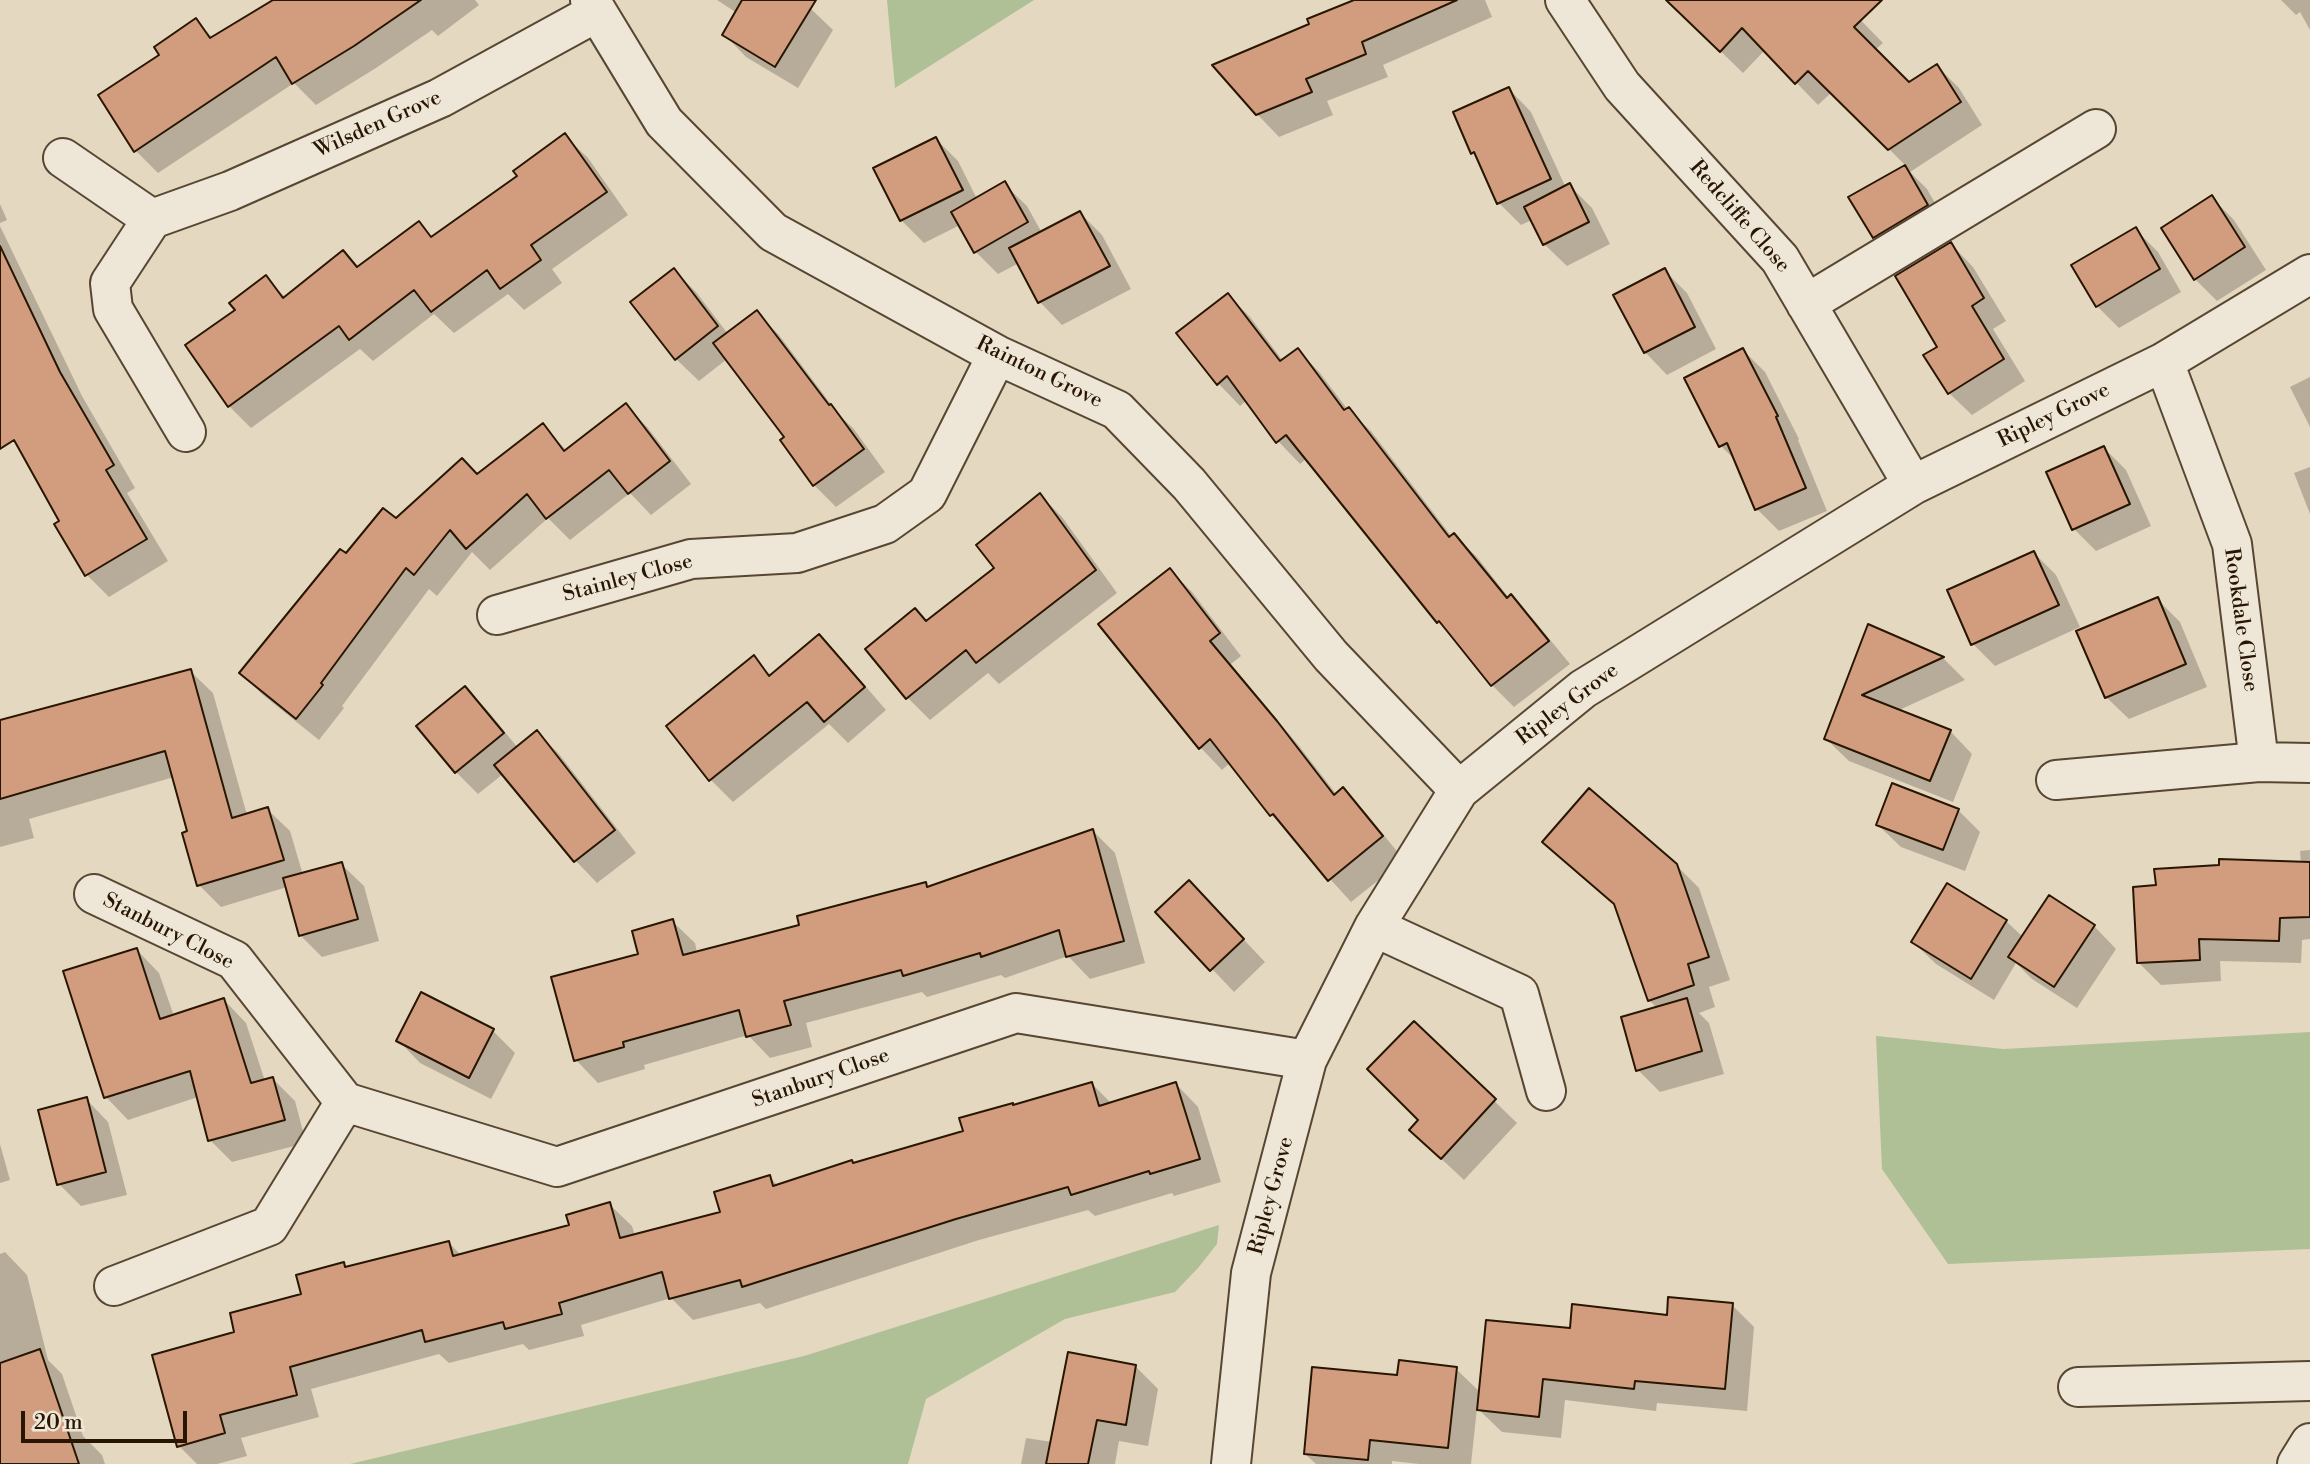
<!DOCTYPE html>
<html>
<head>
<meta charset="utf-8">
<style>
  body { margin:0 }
  #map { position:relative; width:2310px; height:1464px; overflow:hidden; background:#e5d8c0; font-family:"Libre Bodoni",serif }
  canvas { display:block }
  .scale { position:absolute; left:21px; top:1411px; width:166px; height:32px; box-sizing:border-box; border:4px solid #281602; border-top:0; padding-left:9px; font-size:21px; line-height:24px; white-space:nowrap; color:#281602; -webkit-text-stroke:5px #eee6d6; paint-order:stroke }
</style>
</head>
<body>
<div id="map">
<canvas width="2310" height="1464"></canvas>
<div class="scale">20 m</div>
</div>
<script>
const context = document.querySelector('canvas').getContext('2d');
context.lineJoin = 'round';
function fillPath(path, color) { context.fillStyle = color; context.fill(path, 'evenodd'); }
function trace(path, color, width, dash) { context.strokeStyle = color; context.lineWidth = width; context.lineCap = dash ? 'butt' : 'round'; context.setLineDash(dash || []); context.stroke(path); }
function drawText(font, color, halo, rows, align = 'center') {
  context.font = font + ' "Libre Bodoni",serif'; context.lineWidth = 5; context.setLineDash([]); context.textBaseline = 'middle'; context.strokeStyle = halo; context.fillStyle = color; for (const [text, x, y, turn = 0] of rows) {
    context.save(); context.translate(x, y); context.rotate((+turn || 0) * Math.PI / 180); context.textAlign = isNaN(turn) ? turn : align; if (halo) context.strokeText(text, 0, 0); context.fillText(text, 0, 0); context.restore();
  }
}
fillPath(new Path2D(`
  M887 0H1034L895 88Z
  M2310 1032V1249L1948 1264 1882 1169 1876 1036 2004 1049Z
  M1219 1225 1217 1244 1198 1268 1175 1292 1065 1319 926 1399 908 1464H350L804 1356Z`), '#afc097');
fillPath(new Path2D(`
  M276 0H475L479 5 438 36 432 30 376 68 316 105 294 83 158 173 136 151 101 96 162 55 196 21 213 38Z
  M717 0H797L810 8 833 30 798 88 746 57 724 34 737 13Z
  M1359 0H1485L1492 17 1383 65 1388 77 1327 101 1333 115 1279 137 1257 114 1311 25Z
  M1674 0H1841L1883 43 1875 50 1909 84 1937 66 1959 88 1982 125 1910 172 1927 189 1949 227 1896 259 1874 237 1850 197 1906 166 1832 92 1818 105 1765 50 1743 73 1704 35Z
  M2281 0H2310V30L2300 12 2296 15Z
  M1509 89 1531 112 1566 188 1570 186 1592 208 1610 244 1567 266 1544 244 1532 220 1521 225 1499 203 1479 159 1473 153Z
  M565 136 588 158 628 215 552 269 562 283 524 310 508 294 454 333 434 314 373 361 360 349 251 428 229 406 237 311 266 277 286 298 343 253 359 268 419 223 433 238 519 176Z
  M936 139 958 161 977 199 1004 184 1027 206 1042 233 1080 213 1102 235 1131 289 1062 325 1040 302 1019 263 998 274 976 252 960 225 924 243 901 220Z
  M2212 198 2234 220 2266 270 2217 301 2195 279Z
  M0 204 7 220 0 223Z
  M0 226 82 396 135 488 127 493 168 561 109 597 87 575 0 395Z
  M2135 229 2158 252 2181 292 2119 328 2097 306Z
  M1951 244 1973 267 2006 321 1993 329 2025 381 1972 415 1949 393 1939 347Z
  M674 270 696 292 728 334 757 313 779 335 839 415 853 428 885 472 836 507 814 485 787 438 727 359 699 381 676 359 632 302Z
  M1664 270 1687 293 1716 349 1667 375 1645 352Z
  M1228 295 1250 317 1283 361 1298 350 1320 373 1348 410 1371 431 1452 537 1454 535 1477 557 1509 598 1511 597 1533 619 1570 664 1514 707 1492 685 1458 642 1438 622 1307 458 1300 464 1278 441 1247 400 1240 406 1218 383Z
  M1743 350 1765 372 1799 439 1798 440 1827 511 1779 531 1757 509 1738 463 1721 446Z
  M2310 377V427L2290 387Z
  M626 406 648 428 691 484 651 515 630 493 570 540 548 518 490 570 472 552 437 596 429 589 342 706 344 708 319 740 263 695 241 673 346 556 396 521 478 476 542 425 567 451Z
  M2104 448 2126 470 2151 526 2096 551 2074 529Z
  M2310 467V514L2294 473Z
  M1040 495 1062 517 1117 593 999 684 988 673 930 720 908 698 868 649 927 622 997 569Z
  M2034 553 2056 575 2080 627 1995 666 1973 644Z
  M1170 570 1192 592 1241 656 1231 664 1299 746 1337 795 1343 790 1365 812 1404 860 1351 902 1272 815 1231 762 1222 770 1200 747Z
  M2157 599 2180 622 2207 687 2129 719 2106 697Z
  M1869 626 1943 658 1965 680 1897 711 1950 731 1972 754 1953 802 1849 761 1826 739Z
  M819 636 841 658 886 710 848 743 829 724 733 802 711 780 668 727 753 658 772 676Z
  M190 671 213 693 247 815 267 809 290 831 303 875 341 864 364 886 379 941 322 957 300 935 287 887 221 907 199 885 189 832 174 777 29 819 34 838 0 847V728L27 714 81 698 83 701Z
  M465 688 487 710 518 748 537 732 559 754 636 853 597 883 575 860 503 774 478 794 456 772Z
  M1958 810 1980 832 1965 871 1901 847 1878 825Z
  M1093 831 1115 853 1145 963 1090 979 1068 956 1005 978 1001 975 927 997 922 992 806 1023 812 1047 770 1058 748 1035 644 1065 645 1069 598 1083 576 1060 641 955 672 921 695 943 697 953 802 926 925 884 929 888Z
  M1544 842 1676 865 1699 888 1730 980 1709 987 1715 1007 1699 1013 1709 1023 1724 1074 1660 1092 1638 1070 1658 1009 1649 1000 1618 908Z
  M2310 850V939L2302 940 2301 963 2220 961 2221 981 2161 985 2138 962 2301 864 2300 851Z
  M1211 905 1265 962 1234 992 1158 912Z
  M2006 921 2023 937 2094 926 2116 949 2077 1008 2032 979 2016 963 1994 1000 1936 964 1913 942Z
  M137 950 159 973 174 1016 224 1000 246 1023 265 1081 273 1079 295 1101 306 1143 232 1162 210 1140 198 1097 128 1120 106 1097Z
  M1414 1023 1517 1123 1464 1180 1434 1152 1421 1120Z
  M493 1031 515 1053 491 1099 420 1063 398 1040Z
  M1092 1084 1112 1104 1176 1084 1198 1107 1221 1182 1174 1196 1172 1193 1095 1216 1088 1210 979 1240 766 1309 760 1303 693 1320 671 1298 581 1325 584 1336 529 1350 523 1344 449 1363 439 1354 311 1389 319 1417 241 1438 247 1456 217 1464H197L179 1446 237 1333 303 1295 343 1264 348 1269 449 1243 461 1255 572 1226 609 1204 632 1226 635 1236 722 1214 770 1177 778 1186 965 1132 1014 1107Z
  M86 1099 108 1122 127 1195 81 1206 59 1184Z
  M0 1144 10 1180 0 1183Z
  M5 1252 27 1275 48 1360 62 1374 83 1436 102 1455 105 1464H0V1254Z
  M1732 1305 1754 1327 1747 1411 1657 1403 1656 1411 1565 1400 1561 1438 1502 1432 1477 1408 1471 1464H1419L1392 1461V1464H1316L1305 1454 1399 1377 1456 1369 1481 1393 1571 1330 1668 1317Z
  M1136 1367 1158 1389 1148 1446 1119 1441 1115 1464H1021L1026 1438 1052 1442Z`), '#0003');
const building = new Path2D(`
  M273 0H421L354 46 292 84 276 57 134 152 98 95 159 55 154 47 196 18 210 38Z
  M742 0H816L775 67 722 35Z
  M1354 0H1457L1362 42 1366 54 1306 79 1312 92 1256 115 1212 65 1309 24 1307 19Z
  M1666 0H1882L1854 27 1909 82 1937 64 1961 102 1888 150 1808 71 1795 84 1742 28 1720 52Z
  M1509 87 1551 179 1497 204 1474 152 1471 154 1453 112Z
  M565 133 607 192 531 245 541 260 500 289 487 270 431 312 414 290 349 340 339 326 228 407 185 345 235 310 229 303 266 275 283 298 343 250 357 267 419 221 431 237 517 176 513 171Z
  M936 137 963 190 900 221 873 168Z
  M1905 165 1928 205 1873 238 1848 197Z
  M1005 181 1028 222 974 253 951 212Z
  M1570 183 1589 222 1543 245 1524 207Z
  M2212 195 2245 247 2194 280 2161 228Z
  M1080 211 1110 266 1038 303 1009 248Z
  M2136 227 2160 269 2096 307 2071 265Z
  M1951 242 1984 298 1972 306 2004 359 1948 394 1923 355 1937 347 1895 276Z
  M0 246 60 372 114 465 106 470 147 539 85 576 54 524 59 521 14 440 0 449Z
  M674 268 718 326 675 360 630 302Z
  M1665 268 1695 327 1644 353 1613 295Z
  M1228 293 1280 361 1298 348 1344 410 1349 407 1449 537 1454 533 1507 598 1511 594 1549 641 1491 686 1439 621 1437 623 1286 435 1276 443 1227 376 1217 385 1176 333Z
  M757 310 829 405 831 404 864 449 813 486 780 440 784 437 713 343Z
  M1743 348 1778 416 1776 417 1806 488 1755 510 1727 443 1719 447 1684 378Z
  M626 403 670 461 628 494 609 470 546 519 527 494 466 549 450 530 414 575 406 568 321 683 323 685 296 719 239 673 340 549 346 553 383 508 396 518 462 458 477 474 543 423 564 451Z
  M2104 446 2130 504 2072 530 2046 472Z
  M1040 493 1096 570 976 663 966 650 906 699 865 649 915 608 926 621 994 568 976 545Z
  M2034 551 2059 605 1971 645 1947 590Z
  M1170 568 1220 633 1210 641 1277 721 1334 795 1343 787 1383 836 1328 881 1273 814 1270 816 1210 739 1199 749 1098 624Z
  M2158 597 2186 664 2105 698 2076 631Z
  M1868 624 1944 657 1862 695 1951 730 1930 781 1824 739Z
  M819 634 865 687 824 722 807 702 709 781 666 726 754 655 769 676Z
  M191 669 232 818 268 807 284 860 197 886 182 833 187 831 165 751 0 799V720Z
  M465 686 504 733 455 773 416 726Z
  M537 730 615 830 574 862 494 765Z
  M1892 783 1959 809 1943 850 1876 825Z
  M1589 788 1677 864 1709 957 1688 964 1694 985 1648 1001 1614 904 1542 842Z
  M1093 829 1124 941 1066 957 1059 930 981 957 980 953 903 976 901 970 784 1001 791 1025 746 1037 739 1010 623 1042 624 1047 574 1061 551 977 638 954 632 931 673 919 683 955 799 925 797 916 926 882 927 887Z
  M2219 859 2310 862V917L2280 918 2279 941 2199 939 2200 960 2137 963 2133 887 2156 885 2154 869 2219 865Z
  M342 862 358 919 299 936 283 878Z
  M1189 880 1244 939 1210 971 1155 912Z
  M1947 883 2007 920 1971 979 1911 942Z
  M2049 895 2095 925 2054 987 2008 957Z
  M137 948 160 1019 224 998 251 1083 273 1077 285 1120 208 1141 190 1071 104 1098 63 971Z
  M421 992 494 1029 469 1078 396 1041Z
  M1687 998 1702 1051 1636 1071 1621 1017Z
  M1414 1021 1496 1099 1441 1159 1409 1130 1418 1120 1367 1069Z
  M1092 1082 1099 1106 1176 1082 1200 1159 1150 1174 1149 1171 1071 1195 1068 1187 956 1219 742 1287 740 1280 669 1299 662 1272 559 1303 562 1314 505 1329 503 1322 425 1342 422 1330 290 1367 297 1395 220 1415 225 1433 177 1447 152 1355 234 1332 230 1313 301 1294 296 1275 344 1262 345 1267 449 1241 453 1256 569 1225 566 1215 610 1202 620 1238 720 1212 714 1192 770 1175 773 1186 852 1160 853 1163 963 1131 959 1118 1013 1103V1105Z
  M87 1097 106 1172 57 1185 38 1110Z
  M1668 1297 1733 1303 1725 1389 1635 1381 1634 1389 1543 1379 1539 1417 1477 1410 1486 1320 1570 1328 1572 1304 1667 1315Z
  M40 1349 79 1464H0V1363Z
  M1068 1352 1136 1365 1126 1425 1097 1420 1088 1464H1046Z
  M1399 1360 1457 1367 1448 1448 1370 1440 1368 1460 1304 1454 1312 1367 1397 1375Z`);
fillPath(building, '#d19d7e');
trace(building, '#281602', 2);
const minor = new Path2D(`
  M590 0 664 122 773 232 997 355 1117 410 1189 484 1331 656 1459 790
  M1565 0 1622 86 1780 259 1913 485
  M63 158 152 219
  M1806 304 2096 129
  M2164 362 2232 544 2259 762
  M186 432 113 309 110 283 152 219 230 191 440 98 597 12
  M497 615 691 559 797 553 885 524 927 494 997 355
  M2056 780 2259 762 2310 763
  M94 894 234 960 345 1102 557 1167 1016 1013 1307 1060
  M1374 927 1519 994 1546 1091
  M114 1286 269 1226 345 1102
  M2078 1387 2310 1381
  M1231 1464 1251 1273 1307 1060 1374 927 1459 790 1583 689 1913 485 2164 362 2310 274
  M2297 1464 2310 1443`);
trace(minor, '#574632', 42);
trace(minor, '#eee6d6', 38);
drawText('21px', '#281602', '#eee6d6', [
  ["Wilsden Grove",378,125,-24],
  ["Redcliffe Close",1739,217,49],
  ["Rainton Grove",1039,373,26],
  ["Ripley Grove",2054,416,-26],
  ["Stainley Close",628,579,-15],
  ["Rookdale Close",2240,620,82],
  ["Ripley Grove",1568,705,-37],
  ["Stanbury Close",168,932,27],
  ["Stanbury Close",821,1079,-19],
  ["Ripley Grove",1272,1196,-75]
]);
</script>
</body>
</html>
